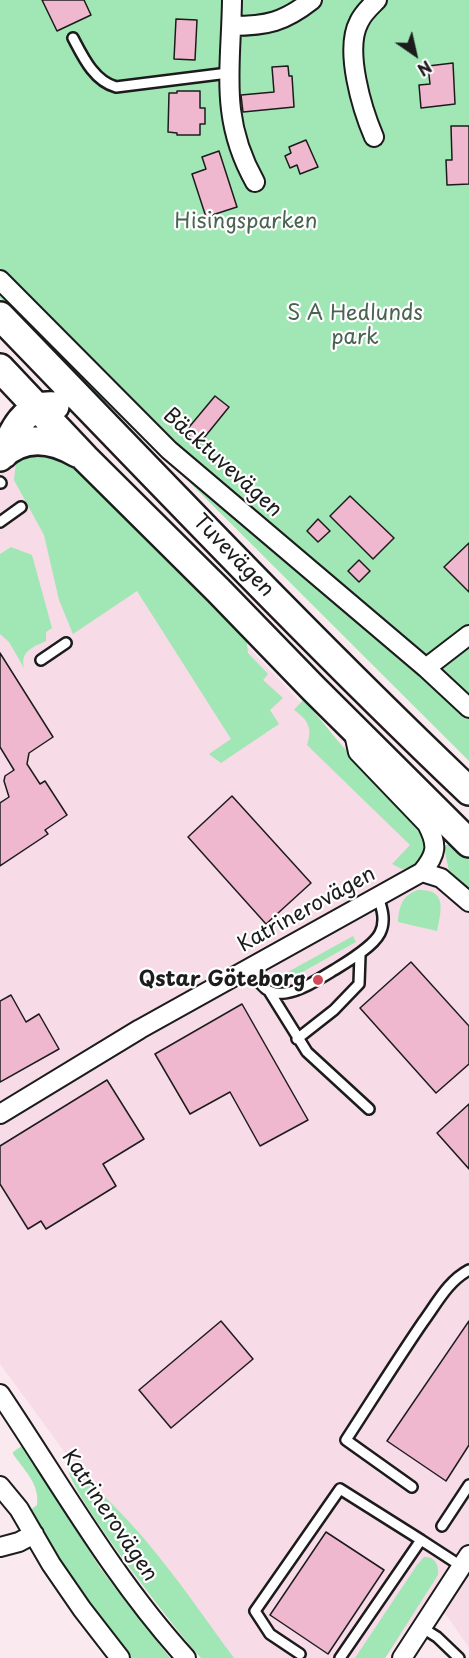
<!DOCTYPE html>
<html>
<head>
<meta charset="utf-8">
<style>
  body { margin:0 }
  #map { position:relative; width:469px; height:1658px; overflow:hidden; background:#faeaf0; font-family:"Playpen Sans",sans-serif }
  canvas { display:block }
  .north { position:absolute; left:385px; top:24px; width:60px; height:60px; -webkit-text-stroke:4px #fff; paint-order:stroke; rotate:146deg; font-size:16px; font-weight:700; line-height:24px; text-align:center; color:#1c1c1c }
  .north::after { content:''; display:block; margin:auto; width:21px; height:27px; background:#1c1c1c; clip-path:polygon(50% 0,100% 100%,50% 72%,0 100%) }
</style>
</head>
<body>
<div id="map">
<canvas width="469" height="1658"></canvas>
<div class="north">N</div>
</div>
<script>
const context = document.querySelector('canvas').getContext('2d');
context.lineJoin = 'round';
function fillPath(path, color) { context.fillStyle = color; context.fill(path, 'evenodd'); }
function trace(path, color, width, dash) { context.strokeStyle = color; context.lineWidth = width; context.lineCap = dash ? 'butt' : 'round'; context.setLineDash(dash || []); context.stroke(path); }
function drawText(font, color, halo, rows, align = 'center') {
  context.font = font + ' "Playpen Sans",sans-serif'; context.lineWidth = 4.5; context.setLineDash([]); context.textBaseline = 'middle'; context.strokeStyle = halo; context.fillStyle = color; for (const [text, x, y, turn = 0] of rows) {
    context.save(); context.translate(x, y); context.rotate((+turn || 0) * Math.PI / 180); context.textAlign = isNaN(turn) ? turn : align; if (halo) context.strokeText(text, 0, 0); context.fillText(text, 0, 0); context.restore();
  }
}
fillPath(new Path2D(`
  M0 436 117 509 302 704 444 846 447 865 469 891V1648L447 1616 426 1601 386 1658H207L104 1506 0 1364Z`), '#f7dbe6');
fillPath(new Path2D(`
  M0 0H469V761L107 400 103 404 0 298Z
  M26 452 68 459 246 635 248 653 268 674 263 680 283 698 270 710 279 724 221 763 209 754 231 739 137 591 73 634 59 600 44 535 14 480 16 463Z
  M11 547 32 555 52 628 46 632V641C33 647 20 651 24 668L9 642 0 634V554Z
  M303 700 311 708 342 746 420 825C426 843 427 866 402 869L392 864 410 845 307 745C313 728 308 720 294 710Z
  M450 844 469 860V891L450 876 444 848V846Z
  M418 890C448 889 441 911 437 931L398 922C399 907 402 895 418 890Z
  M353 936 356 942 290 979 286 973Z
  M23 1445 100 1568 170 1658H129L85 1599 28 1512 37 1505C40 1484 24 1470 13 1454V1452Z
  M68 1466C137 1517 184 1590 234 1658H201L193 1649C172 1624 66 1490 68 1466Z
  M424 1557C435 1556 439 1565 438 1575L385 1658H355L417 1565Z`), '#a0e7b5');
const building = new Path2D(`
  M42 0H84L91 15 57 31Z
  M176 19 197 20 195 60 174 59Z
  M453 63 455 104 421 108 419 85 430 84 428 66Z
  M288 66 289 76H292L294 107 243 112 241 95 274 92 272 67Z
  M177 91H200V108H205V124H200V135H177V133L168 132 169 93H177Z
  M451 126H469V184L447 185 446 160H452Z
  M306 140 318 167 300 174 297 165 290 168 285 156 291 153 289 147Z
  M219 151 237 207 206 217 192 174 206 169 202 157Z
  M215 396 229 407 199 444 185 432Z
  M350 496 394 538 373 559 330 516Z
  M318 519 330 531 318 542 307 531Z
  M469 543V592L444 567Z
  M359 560 370 571 359 582 348 571Z
  M0 653 53 737 29 753 27 764 40 784 45 781 67 815 45 830 48 834 0 866V803L9 797 4 781 5 776 14 770 0 747Z
  M232 796 311 883 266 924 188 837Z
  M411 962 469 1026V1064L436 1093 360 1008Z
  M11 995 26 1022 39 1014 59 1049 0 1082V1001Z
  M242 1004 308 1120 260 1146 230 1092 190 1114 155 1054Z
  M107 1080 144 1139 103 1164 116 1186 46 1229 41 1221 28 1229 0 1184V1146Z
  M469 1104V1169L437 1133Z
  M221 1321 253 1359 171 1428 139 1390Z
  M469 1321V1445L446 1481 387 1441Z
  M326 1532 384 1570 328 1654 270 1615Z`);
fillPath(building, '#f0b8ce');
trace(building, '#1c1c1c', 1.5);
const lane = new Path2D(`
  M73 38C83 57 94 81 116 87L228 73
  M0 482 1 483
  M0 522 21 507
  M41 660 66 643
  M253 965C264 1015 306 987 334 970 347 962 373 947 380 933 386 921 382 908 378 897
  M269 991 307 1052 369 1109
  M297 1039 334 1010 359 984 360 955
  M412 1487 346 1440C372 1400 397 1360 423 1322 437 1303 448 1281 469 1270
  M442 1526 469 1485
  M421 1627 437 1637 459 1658
  M300 1654 270 1634 255 1611 340 1489 421 1540
  M340 1658 421 1540 461 1566`);
const street = new Path2D(`
  M232 0C231 69 219 118 255 182
  M232 26C267 26 284 22 312 0
  M374 137C362 109 344 50 359 22 363 13 370 7 377 0
  M0 280 169 450 426 668 469 708
  M426 668 469 635
  M422 872 441 878 469 902
  M0 1114 140 1029 422 872C437 854 438 845 427 824L358 752 353 729
  M0 1394C60 1483 113 1578 186 1658
  M0 1486 19 1509 51 1564 82 1609 120 1658
  M0 1547 19 1542 34 1534
  M402 1658 469 1555`);
const secondary = new Path2D(`
  M0 316C155 476 308 638 469 791
  M0 368 85 458 218 590 313 688 469 843
  M4 454C12 430 26 403 55 406
  M0 457C23 434 51 438 77 453`);
trace(lane, '#1c1c1c', 14);
trace(street, '#1c1c1c', 22);
trace(secondary, '#1c1c1c', 32);
trace(lane, '#fff', 9);
trace(street, '#fff', 18);
trace(secondary, '#fff', 27);
for (const [x, y, r, color] of [
  [318,980,6,"#d1495b"]
]) { const dot = new Path2D(); dot.arc(x, y, r, 0, 2 * Math.PI); context.fillStyle = color; context.fill(dot); trace(dot, '#fff', 2); }
drawText('21px', '#4a6352', '#fff', [
  ["Hisingsparken",246,222],
  ["S A Hedlunds",355,314],
  ["park",355,338]
]);
drawText('21px', '#1c1c1c', '#fff', [
  ["Bäcktuvevägen",222,463,42],
  ["Tuvevägen",233,556,46],
  ["Katrinerovägen",307,910,-29],
  ["Katrinerovägen",109,1516,56]
]);
drawText('bold 21px', '#1c1c1c', '#fff', [
  ["Qstar Göteborg",306,980]
], 'right');
</script>
</body>
</html>
